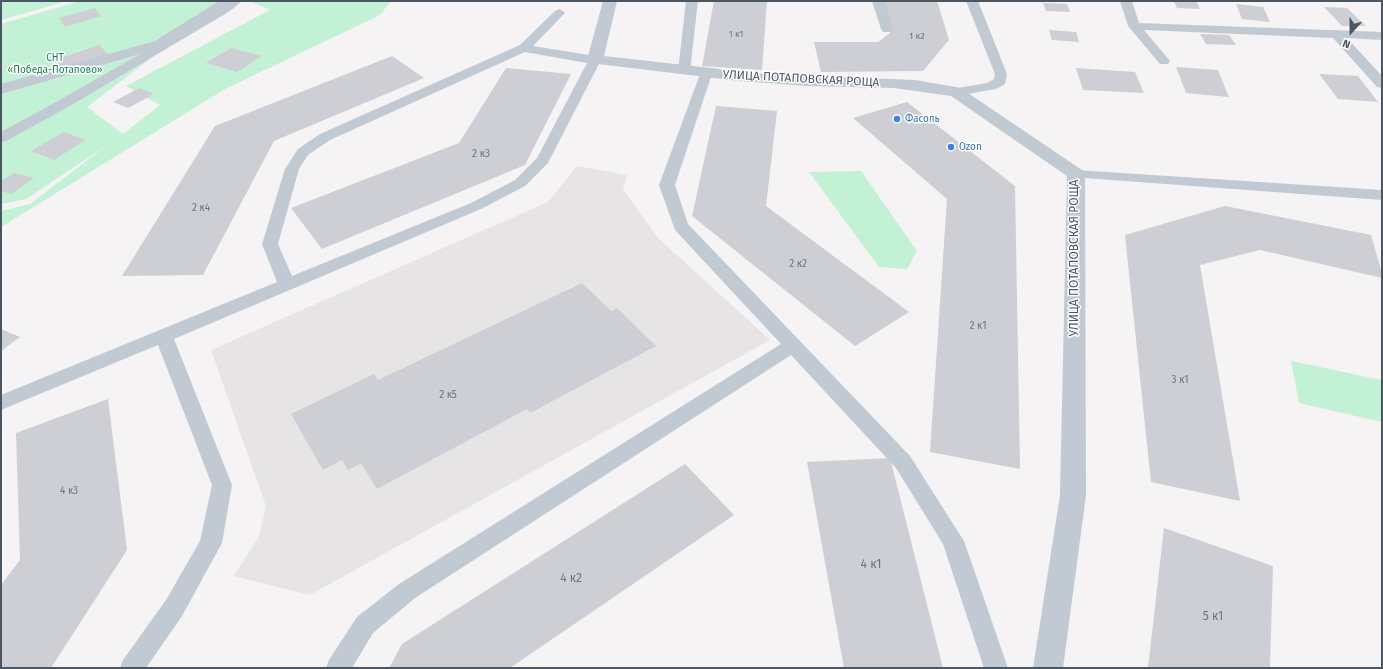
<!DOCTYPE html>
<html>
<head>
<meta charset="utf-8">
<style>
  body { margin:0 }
  #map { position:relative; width:1383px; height:669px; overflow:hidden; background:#f5f3f3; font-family:"Fira Sans",sans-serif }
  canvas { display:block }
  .frame { position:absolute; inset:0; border:2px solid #4a5661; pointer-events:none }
  .north { position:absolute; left:1331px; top:12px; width:40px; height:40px; -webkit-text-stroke:3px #fff; paint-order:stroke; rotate:201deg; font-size:11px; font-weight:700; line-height:16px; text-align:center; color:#4a5661 }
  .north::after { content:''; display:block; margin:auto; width:14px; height:18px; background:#4a5661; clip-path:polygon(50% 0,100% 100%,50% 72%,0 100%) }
</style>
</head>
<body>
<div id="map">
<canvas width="1383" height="669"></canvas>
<div class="frame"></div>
<div class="north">N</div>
</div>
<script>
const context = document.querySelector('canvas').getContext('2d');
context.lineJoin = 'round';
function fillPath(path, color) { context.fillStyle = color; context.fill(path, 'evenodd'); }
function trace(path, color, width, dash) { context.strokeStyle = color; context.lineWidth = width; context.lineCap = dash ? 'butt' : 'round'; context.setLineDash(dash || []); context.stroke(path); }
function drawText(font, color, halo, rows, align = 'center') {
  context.font = font + ' "Fira Sans",sans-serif'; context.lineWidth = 3; context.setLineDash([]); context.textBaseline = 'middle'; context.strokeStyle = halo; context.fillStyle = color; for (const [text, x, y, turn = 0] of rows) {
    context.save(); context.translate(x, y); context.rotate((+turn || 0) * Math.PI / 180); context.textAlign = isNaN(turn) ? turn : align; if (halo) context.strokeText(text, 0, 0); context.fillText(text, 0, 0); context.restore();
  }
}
fillPath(new Path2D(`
  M577 166 627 175 623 189 658 238 770 340 310 595 234 576 259 536 266 506 211 350 548 202Z`), '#e6e4e5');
fillPath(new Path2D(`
  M1 1H67L1 20Z
  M80 1H226L87 107 123 134 160 105 126 86 270 10 250 1H391L380 15 225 89 1 227V211L30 204 106 146 26 199 1 204V24Z
  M861 171 917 251 907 269 879 267 809 172Z
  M1291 361 1382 380V422L1299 403Z`), '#c3f1d5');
fillPath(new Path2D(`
  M714 1H767L762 70 702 66Z
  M883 1H937L949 40 923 71 821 72 814 42H878L890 33Z
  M1174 1H1196L1200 9 1177 8Z
  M1043 3 1067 4 1070 12 1046 11Z
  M1236 4 1263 7 1270 22 1242 19Z
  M1324 7 1347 8 1366 26H1342Z
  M95 8 101 16 65 27 59 18Z
  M1049 30 1076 32 1079 42 1052 40Z
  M1200 34 1229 35 1236 45 1206 44Z
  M99 45 110 56 65 71 55 60Z
  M231 48 262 56 237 72 206 63Z
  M392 56 424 78 274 141 203 275 122 276 215 126Z
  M1176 67 1218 70 1229 97 1186 93Z
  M506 68 571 74 525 165 322 249 291 208 459 143Z
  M1076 68 1135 72 1144 93 1083 90Z
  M1319 74 1358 76 1378 102 1338 99Z
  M139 88 154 94 128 108 113 102Z
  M907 102 1015 186 1020 469 930 452 947 199 853 118Z
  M716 106 777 111 766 206 909 312 855 346 692 216Z
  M64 132 86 140 54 160 31 151Z
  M14 173 34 178 11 194 1 191V181Z
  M1225 206 1371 235 1382 273V278L1260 250 1200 265 1240 501 1151 482 1125 235Z
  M582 283 611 311 617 308 656 346 530 413 527 409 377 489 361 463 348 470 342 460 323 470 291 414 374 374 378 380Z
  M1 329 20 337 1 351Z
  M108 399 127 550 51 668H1V585L20 560 16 433Z
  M890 458 943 668H844L807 462Z
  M685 464 734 515 510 668H389L402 644Z
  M1164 528 1273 566 1270 668H1148Z`), '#cdcfd5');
fillPath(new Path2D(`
  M229 1H242L230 11 75 103 6 141 1 142V132L65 97 222 7Z
  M686 1H698L690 71 689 74H679L678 71Z
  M872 1H884L893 29 891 32H883L881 29Z
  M966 1H978L1007 74 1005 84 996 89 956 96 951 95 949 92 951 89 987 83 994 79 995 74Z
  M1120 1H1132L1139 23 1382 32V40L1347 38 1382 76V88L1377 87 1333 38 1144 30 1170 61 1168 64H1160L1128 26Z
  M559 9 563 11 565 13 563 15 533 46 595 56 599 57 601 60 548 163 525 186 481 209 174 339 232 485 222 543 182 616 146 668H120L123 660 166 600 200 541 212 485 158 345 1 410V395L277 282 262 244 285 169 298 149 320 134 520 45 555 11ZM525 52 587 63 537 158 515 180 471 203 292 276 278 244 299 169 308 155 330 140Z
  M706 70 711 71 712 74 675 185 688 224 910 456 964 541 1008 668H984L943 544 896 468 791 355 415 598 373 633 352 668H326L329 660 357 617 399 584 781 344 675 230 659 185 700 74 701 71Z
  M1076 170 1382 190V200L1071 177 1069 174 1071 171Z`), '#c1cad2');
fillPath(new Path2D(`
  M219 1H236L234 4 165 47 1 94V84L155 41Z
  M603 1H617L604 56 764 74 915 80 956 87 962 89 1082 170 1085 174 1086 495 1063 668H1033L1060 495 1067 176 951 96 894 88 809 86 739 81 590 63 587 60Z`), '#c1cad2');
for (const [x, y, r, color] of [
  [897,119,4,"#3f7fe0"],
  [951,147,4,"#3f7fe0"]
]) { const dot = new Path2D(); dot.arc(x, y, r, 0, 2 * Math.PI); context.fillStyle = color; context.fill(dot); trace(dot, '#fff', 1.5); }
drawText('9px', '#6b747e', null, [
  ["1 к1",736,34],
  ["1 к2",917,36]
]);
drawText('10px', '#17864f', '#fff', [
  ["СНТ",55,58],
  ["«Победа-Потапово»",55,70]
]);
drawText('10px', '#366cbe', '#fff', [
  ["Фасоль",905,119],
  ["Ozon",959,147]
], 'left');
drawText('10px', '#6b747e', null, [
  ["2 к3",481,154],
  ["2 к4",201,208],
  ["2 к2",798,264],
  ["2 к1",978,326],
  ["3 к1",1180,380],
  ["2 к5",448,395],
  ["4 к3",69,491]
]);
drawText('12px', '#4a5661', '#fff', [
  ["УЛИЦА ПОТАПОВСКАЯ РОЩА",801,79,3],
  ["УЛИЦА ПОТАПОВСКАЯ РОЩА",1075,258,-90]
]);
drawText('12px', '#6b747e', null, [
  ["4 к1",871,565],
  ["4 к2",571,579],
  ["5 к1",1213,617]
]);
</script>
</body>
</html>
